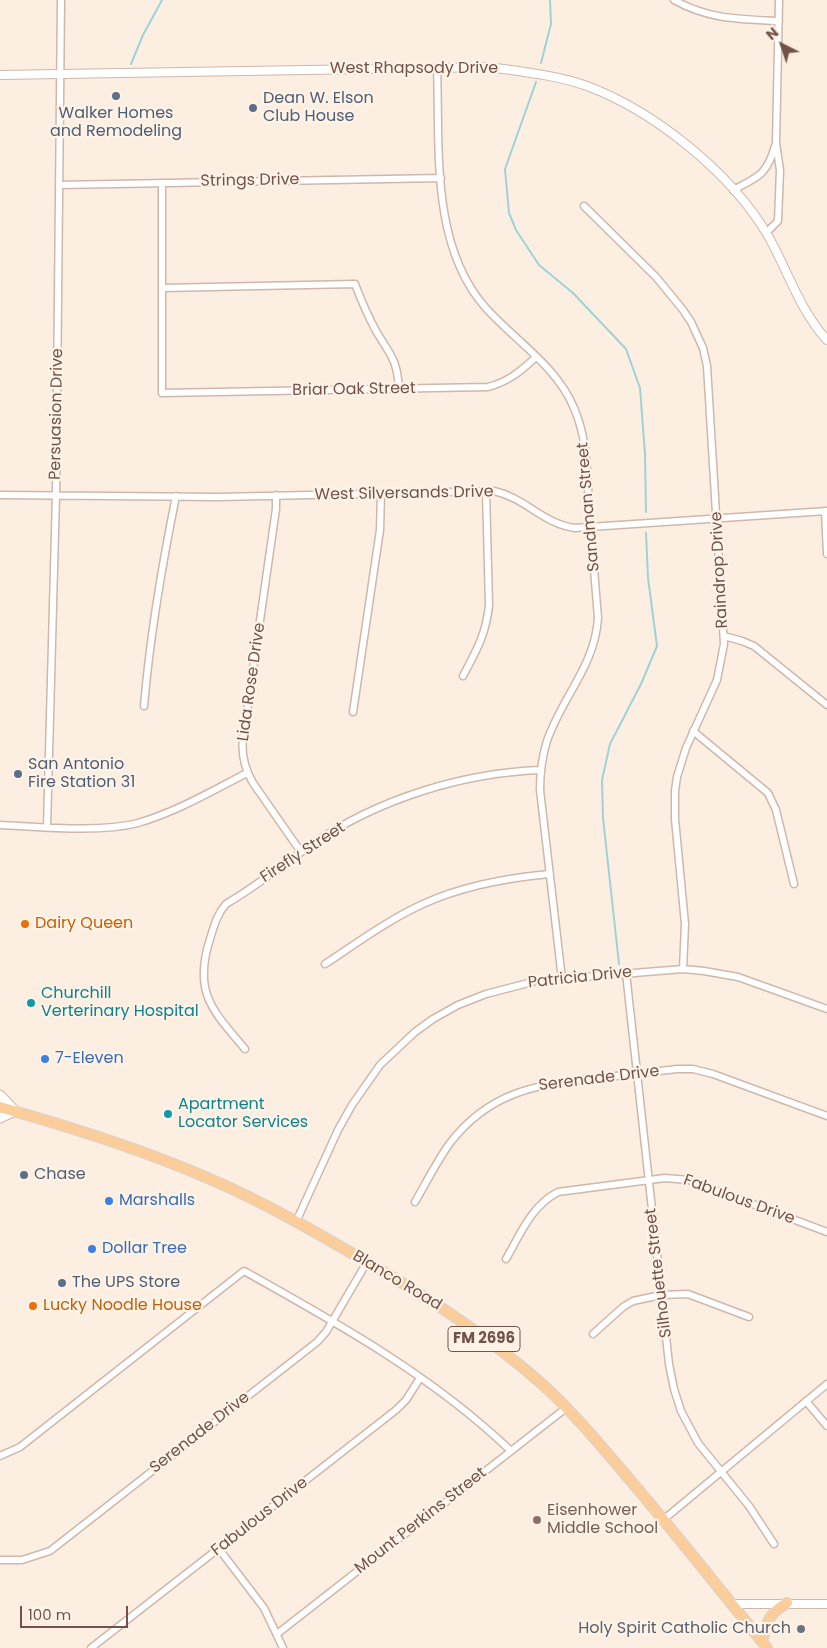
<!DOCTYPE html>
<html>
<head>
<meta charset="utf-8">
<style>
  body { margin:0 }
  #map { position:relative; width:827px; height:1648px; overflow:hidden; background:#fcefe1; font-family:Poppins,sans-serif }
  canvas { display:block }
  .north { position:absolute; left:757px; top:20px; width:50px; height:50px; -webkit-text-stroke:4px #fff3e7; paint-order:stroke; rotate:319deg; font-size:14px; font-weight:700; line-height:20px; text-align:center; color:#735349 }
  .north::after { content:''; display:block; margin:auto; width:18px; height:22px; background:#735349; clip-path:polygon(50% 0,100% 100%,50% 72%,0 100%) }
  .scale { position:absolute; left:20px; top:1606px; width:108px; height:22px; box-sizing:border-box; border:2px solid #735349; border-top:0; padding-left:6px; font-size:15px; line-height:18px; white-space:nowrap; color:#735349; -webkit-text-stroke:4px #fff3e7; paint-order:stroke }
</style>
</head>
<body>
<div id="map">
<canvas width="827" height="1648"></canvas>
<div class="north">N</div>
<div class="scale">100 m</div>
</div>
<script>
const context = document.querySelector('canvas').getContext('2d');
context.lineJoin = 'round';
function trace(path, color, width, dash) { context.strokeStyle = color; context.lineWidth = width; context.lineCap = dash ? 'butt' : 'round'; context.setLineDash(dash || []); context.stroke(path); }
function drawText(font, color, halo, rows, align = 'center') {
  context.font = font + ' Poppins,sans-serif'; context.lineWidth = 4.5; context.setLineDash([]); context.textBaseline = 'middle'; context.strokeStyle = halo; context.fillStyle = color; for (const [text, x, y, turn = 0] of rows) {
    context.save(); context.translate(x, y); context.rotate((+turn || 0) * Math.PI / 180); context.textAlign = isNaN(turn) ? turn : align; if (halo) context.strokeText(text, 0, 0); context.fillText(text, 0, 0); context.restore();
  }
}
trace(new Path2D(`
  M541 63 551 24 550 0
  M131 64 143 35 162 0
  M536 82 505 169 509 213 516 230 539 265 573 293 626 349 640 388 645 454 646 512
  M619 964 603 818 602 780 610 744 641 684 657 646 648 578 646 533`), '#9dd3d6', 2);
const minor = new Path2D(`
  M674 0C710 20 740 19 779 21
  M437 68C440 146 430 244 485 307 514 340 557 366 574 408 588 440 587 475 589 508 592 545 595 581 598 618 595 666 562 697 547 741 542 757 540 773 540 790L562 979
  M162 183V393L488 387C508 382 521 371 536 357
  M59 185 441 178
  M733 190C758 177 767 175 775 146
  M584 206 656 277 683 310 691 322 703 348 707 366 724 644 717 680 686 748 677 777 675 791V819L685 924 683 969
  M766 233 778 221 780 170 776 143 779 0
  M162 288 355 284C361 300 368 316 376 331 391 356 397 359 399 389
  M0 495 218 497 494 491C526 498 543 524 575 528L827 511
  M276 495V509L243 739C241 755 245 769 253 783L301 852
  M825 511 827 554
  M724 636 742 641 754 646 827 705
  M463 676C476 651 486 635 489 605L486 491
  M144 706C150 636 162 565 176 496
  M353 712 380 530 381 494
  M693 731 768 793 776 810 794 884
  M0 825C42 827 99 833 138 823 176 812 212 791 247 773
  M47 827 56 495 61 0
  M325 964C357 943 388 920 423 904 462 886 507 878 549 874
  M626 973 669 1364 674 1389 681 1411 698 1443 749 1506 774 1544
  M245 1049C212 1010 193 992 210 939 214 926 217 914 226 904 257 886 285 863 314 843 379 799 462 773 540 770
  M415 1202C426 1183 437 1161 450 1143 490 1091 538 1084 598 1078 624 1075 651 1072 677 1069H693L713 1074 827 1116
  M296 1222 338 1130 352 1105 380 1065 415 1032 433 1019 458 1005 486 994 536 981 683 969 704 971 738 977 827 1009
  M506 1259C520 1235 531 1206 558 1192L665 1178 689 1180 827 1232
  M593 1334 623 1307 633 1301 661 1295 688 1294 749 1317
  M806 1401 827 1426
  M0 1456 20 1447 244 1271C337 1323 433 1376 511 1451
  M663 1520 827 1384
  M219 1549 264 1608 283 1648
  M0 1560H22L50 1551 317 1342 326 1332 367 1262
  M277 1634 566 1408
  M91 1648 396 1410 406 1400 420 1378`);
const tertiary = new Path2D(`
  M0 75 490 67C523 72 556 75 587 86 654 111 730 172 767 234 787 268 799 310 827 340
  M731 1604H827`);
const secondary = new Path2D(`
  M0 1095 15 1111 0 1118`);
const primary = new Path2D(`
  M0 1107C71 1127 142 1149 210 1179 266 1203 319 1234 372 1265 431 1299 490 1338 542 1384 574 1413 602 1447 630 1480 677 1535 722 1592 767 1648
  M762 1642C767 1622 768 1614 787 1603`);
trace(minor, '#cfb7ab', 9);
trace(tertiary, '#cfb7ab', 10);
trace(secondary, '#d2b7a9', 11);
trace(primary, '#dbd2d0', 12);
trace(minor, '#fff', 6);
trace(tertiary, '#fff', 8);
trace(secondary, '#fff', 9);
trace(primary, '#facd9a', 10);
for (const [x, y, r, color] of [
  [116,96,5,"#5c6f8a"],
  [253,108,5,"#5c6f8a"],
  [18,774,5,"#5c6f8a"],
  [25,924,5,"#e8710a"],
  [31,1003,5,"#0f9aa8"],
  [45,1059,5,"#3f7fe0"],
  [168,1114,5,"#0f9aa8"],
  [24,1175,5,"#5c6f8a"],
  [109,1201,5,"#3f7fe0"],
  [92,1249,5,"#3f7fe0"],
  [62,1283,5,"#5c6f8a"],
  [33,1306,5,"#e8710a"],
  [537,1520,5,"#8d6e63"],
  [801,1629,5,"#6b7280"]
]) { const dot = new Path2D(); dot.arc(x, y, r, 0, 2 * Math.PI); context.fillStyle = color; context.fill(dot); trace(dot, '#fff3e7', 2); }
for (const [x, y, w] of [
  [484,1339,72]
]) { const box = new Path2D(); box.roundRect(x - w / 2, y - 12.5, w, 25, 4); context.fillStyle = '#fff3e7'; context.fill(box); trace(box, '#735349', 1); }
drawText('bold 15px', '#735349', null, [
  ["FM 2696",484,1339]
]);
drawText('16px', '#735349', '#fff3e7', [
  ["West Rhapsody Drive",414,69],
  ["Strings Drive",250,181,-1],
  ["Briar Oak Street",354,390,-1],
  ["Persuasion Drive",57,414,-89],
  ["West Silversands Drive",404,494,-1],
  ["Sandman Street",589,507,-95],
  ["Raindrop Drive",720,570,-93],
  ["Lida Rose Drive",252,682,-82],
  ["Firefly Street",303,853,-33],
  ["Patricia Drive",580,978,-6],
  ["Serenade Drive",599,1079,-7],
  ["Fabulous Drive",739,1200,20],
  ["Silhouette Street",659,1273,-97],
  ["Blanco Road",397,1281,31],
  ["Serenade Drive",200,1433,-38],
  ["Fabulous Drive",260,1517,-38],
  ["Mount Perkins Street",421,1521,-38]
]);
drawText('16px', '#4e5e75', '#fff3e7', [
  ["Dean W. Elson",263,99],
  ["Club House",263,117],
  ["Walker Homes",116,114,"center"],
  ["and Remodeling",116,132,"center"],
  ["San Antonio",28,765],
  ["Fire Station 31",28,783],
  ["Chase",34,1175],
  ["The UPS Store",72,1283]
], 'left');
drawText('16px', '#c56008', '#fff3e7', [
  ["Dairy Queen",35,924],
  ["Lucky Noodle House",43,1306]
], 'left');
drawText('16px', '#0d838f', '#fff3e7', [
  ["Churchill",41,994],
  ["Verterinary Hospital",41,1012],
  ["Apartment",178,1105],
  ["Locator Services",178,1123]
], 'left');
drawText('16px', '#366cbe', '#fff3e7', [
  ["7-Eleven",55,1059],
  ["Marshalls",119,1201],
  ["Dollar Tree",102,1249]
], 'left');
drawText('16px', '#785e54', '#fff3e7', [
  ["Eisenhower",547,1511],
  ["Middle School",547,1529]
], 'left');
drawText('16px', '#5b616d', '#fff3e7', [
  ["Holy Spirit Catholic Church",791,1629]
], 'right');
</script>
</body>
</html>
